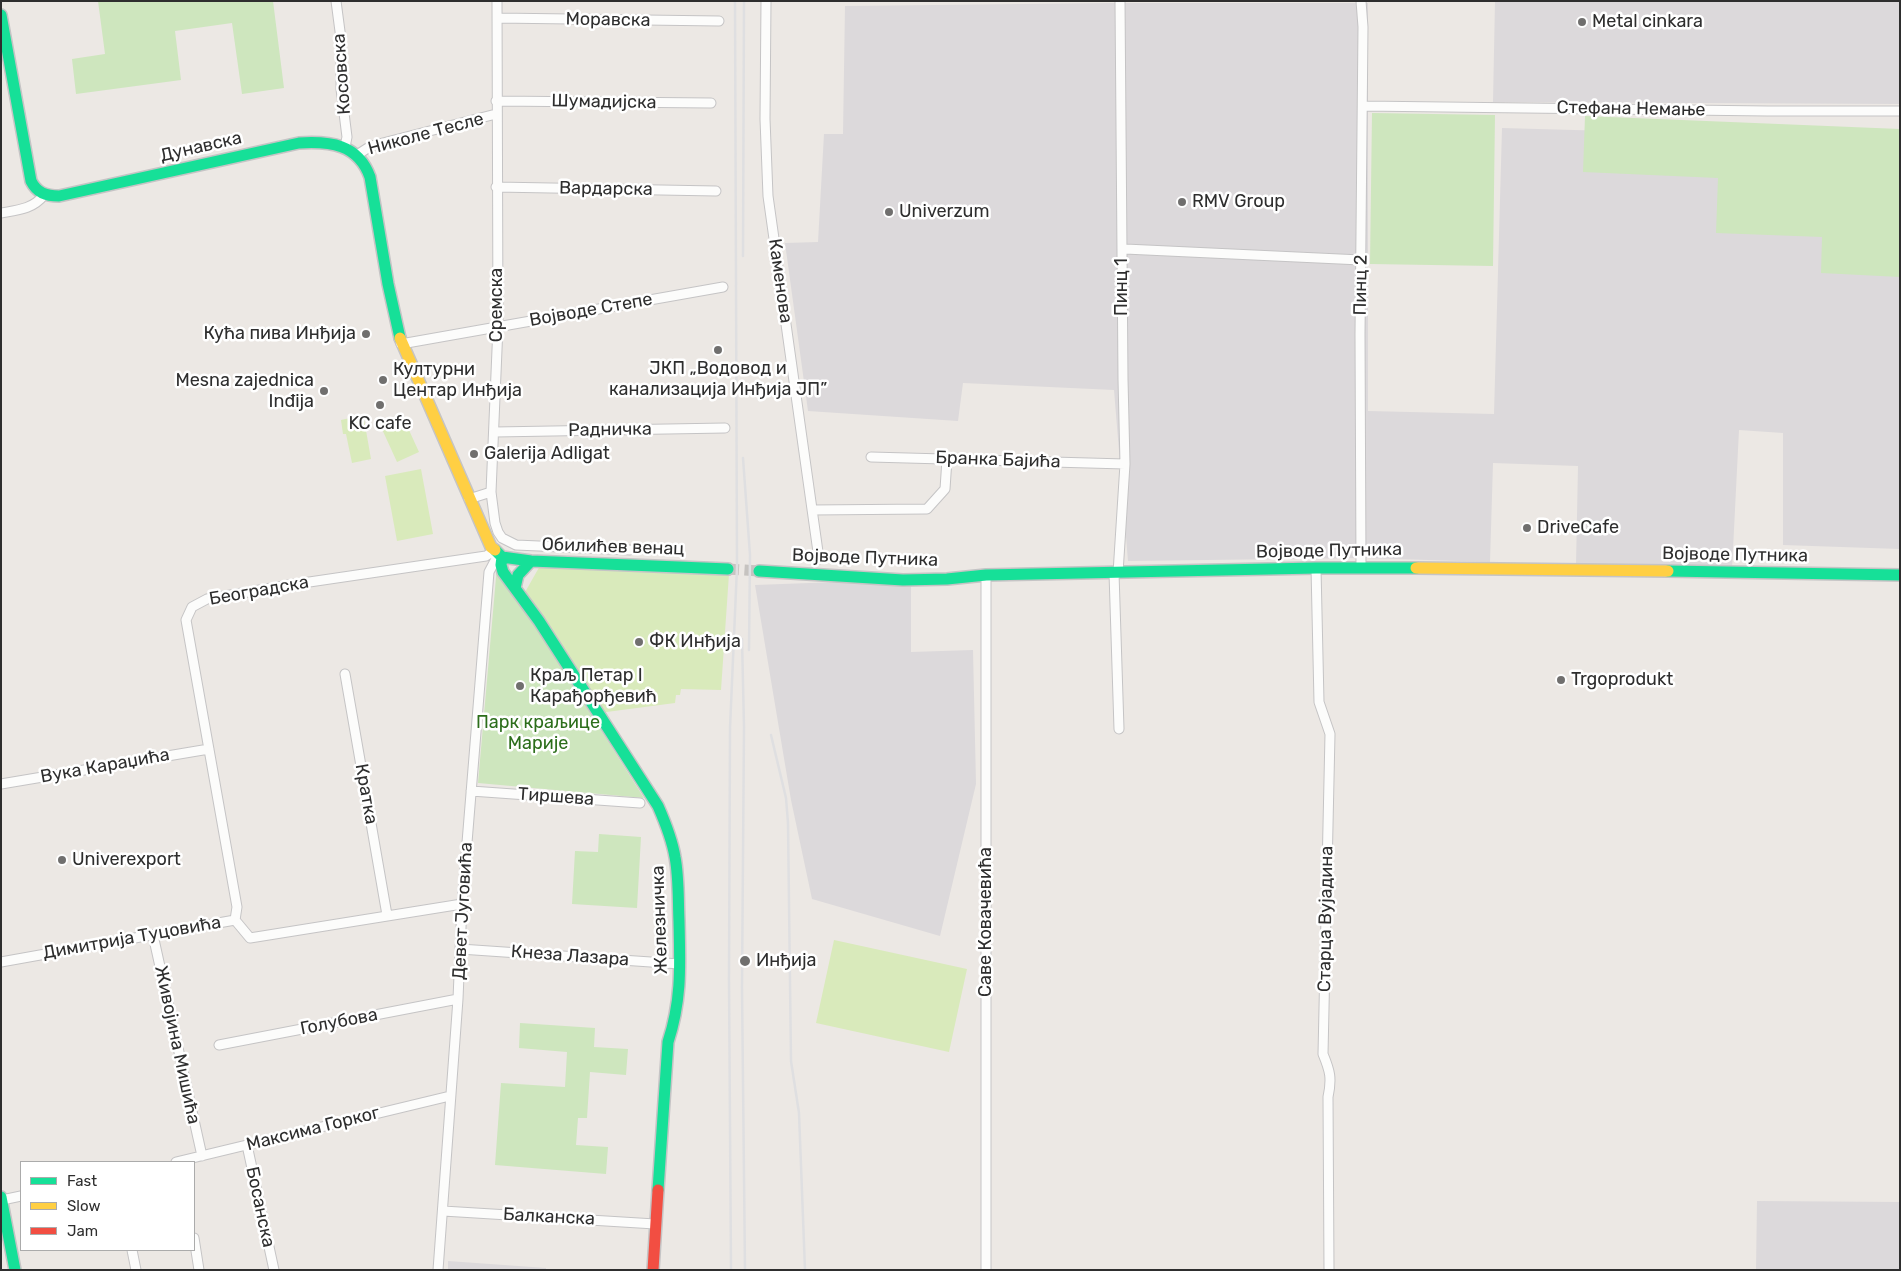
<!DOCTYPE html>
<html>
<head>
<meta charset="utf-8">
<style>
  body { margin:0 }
  #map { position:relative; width:1901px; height:1271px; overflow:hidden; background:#ece8e4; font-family:Rubik,sans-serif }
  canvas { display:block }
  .frame { position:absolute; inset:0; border:2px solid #2e2e2e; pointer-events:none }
  .legend { position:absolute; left:20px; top:1161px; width:175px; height:90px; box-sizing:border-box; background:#fff; border:1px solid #ababab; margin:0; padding:6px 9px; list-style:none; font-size:15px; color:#2e2e2e }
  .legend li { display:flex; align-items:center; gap:10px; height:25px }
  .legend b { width:25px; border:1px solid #ababab }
</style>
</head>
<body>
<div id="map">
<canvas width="1901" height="1271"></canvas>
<div class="frame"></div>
<ul class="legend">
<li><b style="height:6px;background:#16e098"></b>Fast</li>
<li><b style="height:6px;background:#ffcf43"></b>Slow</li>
<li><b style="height:6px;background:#f24e42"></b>Jam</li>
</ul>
</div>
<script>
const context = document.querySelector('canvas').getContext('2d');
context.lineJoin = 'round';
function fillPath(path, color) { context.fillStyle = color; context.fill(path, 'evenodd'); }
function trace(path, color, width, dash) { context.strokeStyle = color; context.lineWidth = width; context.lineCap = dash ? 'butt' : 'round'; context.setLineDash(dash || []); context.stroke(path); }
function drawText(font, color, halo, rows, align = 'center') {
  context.font = font + ' Rubik,sans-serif'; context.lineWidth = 5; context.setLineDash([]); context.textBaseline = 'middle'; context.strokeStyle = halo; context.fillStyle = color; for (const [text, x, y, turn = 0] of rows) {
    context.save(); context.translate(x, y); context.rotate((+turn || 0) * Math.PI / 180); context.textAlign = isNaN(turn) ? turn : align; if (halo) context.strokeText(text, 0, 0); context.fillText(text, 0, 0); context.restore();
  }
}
fillPath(new Path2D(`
  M1495 1H1900V104L1493 102Z
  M1111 3H1368V411L1494 414 1502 128 1900 139V549L1783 545V433L1739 430 1732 569 1576 565 1578 466 1493 463 1490 562 1365 558 1128 561 1114 390 963 383 958 421 808 411 785 243 818 242 824 134H843L845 6Z
  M837 582H911V652L973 650 976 784 940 936 812 899 791 800 755 585Z
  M1757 1201 1900 1202V1270H1756Z
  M448 1261 546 1268V1270H448Z`), '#dcd9db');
fillPath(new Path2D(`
  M98 1H273L284 88 242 94 232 23 175 31 181 80 76 94 72 59 105 54Z
  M1372 113 1495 115 1493 266 1370 264Z
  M1585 116 1900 129V277L1821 273 1822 237 1716 233 1718 178 1583 172Z
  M497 566 644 798 478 783Z
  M599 834 641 837 637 908 572 904 575 851 598 852Z
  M520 1023 595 1028 594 1047 628 1049 626 1075 590 1072 587 1118H578L576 1145 608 1147 606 1174 495 1165 501 1083 565 1087 567 1052 519 1048Z`), '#cee6be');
fillPath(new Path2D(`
  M403 417 419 452 397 462 381 427Z
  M350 418 351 422 364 419 371 459 352 463 346 434H343L341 420Z
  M421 469 433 534 397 541 385 476Z
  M541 564 729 574 721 690 681 689 680 695H676L675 703 599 713 524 594Z
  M834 940 967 969 949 1052 816 1023Z`), '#d9eabb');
trace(new Path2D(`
  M728 569 759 571`), '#c6c3c0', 11, [11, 5.5]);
const street = new Path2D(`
  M336 1 341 39V89L347 137 345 147
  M497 1 498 326 491 492 495 523 498 532 502 538 516 545 630 550
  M766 1 765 119 768 196 819 559
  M497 18 719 21
  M496 101 711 103
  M1363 106 1768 111H1900
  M357 155 371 146 496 114
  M496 187 716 191
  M1 213C18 210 33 209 44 195
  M1122 250 1125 249 1361 260
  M401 344 723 287
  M495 432 725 428
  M871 457 1125 464
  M469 499 491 492
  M812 510 927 509 945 489 947 459
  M1316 568 1319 702 1330 734 1323 1054C1330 1071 1332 1078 1328 1097L1329 1270
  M1361 568 1360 334 1363 27 1361 1
  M1114 573 1119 729
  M1118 573 1125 464 1123 379 1120 1
  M986 575V1270
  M345 674 387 915
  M1 784 209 749
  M471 791 640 803
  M235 920 237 907 186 620 192 607 207 599 289 585 486 556 494 551
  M235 920 250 938 462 904
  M153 935 202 1156
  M460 949 680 964
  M1 962 235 920
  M219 1045 458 999
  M247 1145 274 1270
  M176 1162 450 1096
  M2 1200 21 1196
  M443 1211 655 1224
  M194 1238 199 1270
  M132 1250 136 1270
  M438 1270 458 999 462 904 489 572 498 555`);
const fast = new Path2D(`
  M1 15 31 181C37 193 46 196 59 196L299 143C330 141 358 144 370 177L388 284 400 338
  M495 550 502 557 531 561 728 569
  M502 557 501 565 503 572 539 621 658 806C665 822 672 839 675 857 679 878 678 900 679 921 680 965 682 999 668 1042L658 1190
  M759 571 903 580 947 579 986 575 1316 568H1416
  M1668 571 1900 575
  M515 588 518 575 531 561
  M1 1197 15 1270`);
const slow = new Path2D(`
  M400 338 491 547 495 550
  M1416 568 1668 571`);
const jam = new Path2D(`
  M653 1270 658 1190`);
trace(street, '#c5c4c5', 11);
trace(fast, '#c5c4c5', 14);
trace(slow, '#c5c4c5', 14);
trace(jam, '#c5c4c5', 14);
trace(street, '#fcfcfb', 9);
trace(fast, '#16e098', 11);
trace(slow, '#ffcf43', 11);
trace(jam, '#f24e42', 11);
trace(new Path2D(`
  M743 256 744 1
  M743 458 750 555 749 650
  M742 639 744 727 742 987 745 1270
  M771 735 786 798 788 823 791 1061 799 1113 805 1270
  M731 1270 729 979 730 728 737 567 735 1`), '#dfdfe1', 2.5);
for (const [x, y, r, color] of [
  [1582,22,5,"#706f6e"],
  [1182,202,5,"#706f6e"],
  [889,212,5,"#706f6e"],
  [366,334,5,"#706f6e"],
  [718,350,5,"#706f6e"],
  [383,380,5,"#706f6e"],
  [324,391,5,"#706f6e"],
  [380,405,5,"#706f6e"],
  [474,454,5,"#706f6e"],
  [1527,528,5,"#706f6e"],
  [639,642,5,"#706f6e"],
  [1561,680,5,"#706f6e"],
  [520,686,5,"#706f6e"],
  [62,860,5,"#706f6e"],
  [745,961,6,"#706f6e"]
]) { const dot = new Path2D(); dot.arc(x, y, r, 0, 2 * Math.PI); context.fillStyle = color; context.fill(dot); trace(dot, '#fff', 2); }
drawText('18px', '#2e2e2e', '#fff', [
  ["Моравска",608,20,1],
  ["Косовска",342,74,-94],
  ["Шумадијска",604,102,1],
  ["Стефана Немање",1631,109,1],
  ["Николе Тесле",426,134,-15],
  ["Дунавска",201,147,-13],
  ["Вардарска",606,189,1],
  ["Каменова",780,281,82],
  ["Пинц 2",1361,285,-89],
  ["Пинц 1",1122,287,-90],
  ["Сремска",497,305,-90],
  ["Војводе Степе",591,310,-10],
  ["Радничка",610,430,-1],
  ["Бранка Бајића",998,460,2],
  ["Обилићев венац",613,547,2],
  ["Војводе Путника",1329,551,-1],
  ["Војводе Путника",1735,555,1],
  ["Војводе Путника",865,558,2],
  ["Београдска",259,591,-10],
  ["Вука Караџића",105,766,-10],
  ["Кратка",366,794,80],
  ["Тиршева",556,797,4],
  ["Девет Југовића",463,911,-87],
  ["Старца Вујадина",1326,919,-89],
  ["Железничка",660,920,-92],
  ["Саве Ковачевића",986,922,-90],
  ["Димитрија Туцовића",132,938,-10],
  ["Кнеза Лазара",570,956,4],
  ["Голубова",339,1022,-11],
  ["Живојина Мишића",177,1045,78],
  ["Максима Горког",313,1129,-14],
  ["Босанска",260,1207,78],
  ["Балканска",549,1217,3]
]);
drawText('18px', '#2e2e2e', '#fff', [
  ["Metal cinkara",1592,22],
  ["RMV Group",1192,202],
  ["Univerzum",899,212],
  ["Кућа пива Инђија",356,334,"right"],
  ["ЈКП „Водовод и",718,369,"center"],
  ["канализација Инђија ЈП”",718,390,"center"],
  ["Културни",393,370],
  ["Центар Инђија",393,391],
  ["Mesna zajednica",314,381,"right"],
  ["Inđija",314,402,"right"],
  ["KC cafe",380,424,"center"],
  ["Galerija Adligat",484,454],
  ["DriveCafe",1537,528],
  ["ФК Инђија",649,642],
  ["Краљ Петар I",530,676],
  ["Карађорђевић",530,697],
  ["Trgoprodukt",1571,680],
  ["Univerexport",72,860],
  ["Инђија",756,961]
], 'left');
drawText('18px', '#2c6e1b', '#fff', [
  ["Парк краљице",538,723],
  ["Марије",538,744]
]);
</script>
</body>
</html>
